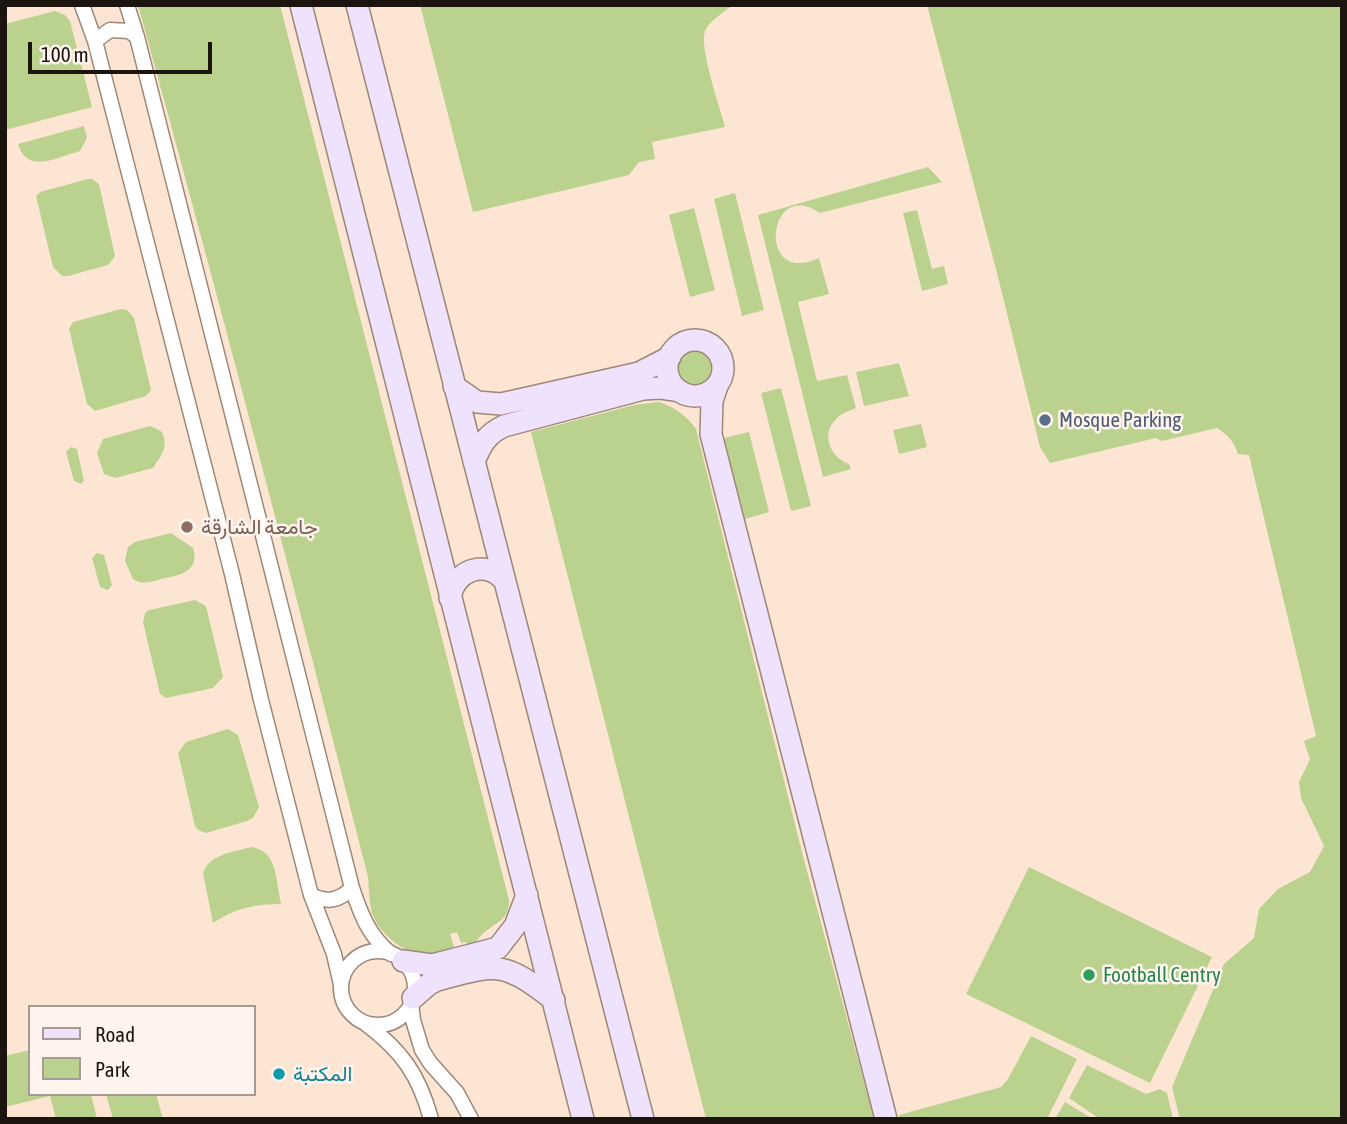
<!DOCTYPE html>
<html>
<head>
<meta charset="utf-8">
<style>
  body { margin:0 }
  #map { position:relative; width:1347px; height:1124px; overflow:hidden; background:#fde5d3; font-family:"Asap Condensed",sans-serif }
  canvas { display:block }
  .frame { position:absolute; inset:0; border:7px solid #1c140e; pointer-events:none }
  .legend { position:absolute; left:28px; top:1005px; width:228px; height:91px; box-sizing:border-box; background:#fff5ee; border:2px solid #a49b94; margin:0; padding:9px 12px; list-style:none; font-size:21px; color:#1c140e }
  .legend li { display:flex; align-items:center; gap:14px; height:35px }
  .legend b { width:35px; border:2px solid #a49b94 }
  .scale { position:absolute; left:28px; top:42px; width:184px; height:32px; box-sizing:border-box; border:4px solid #1c140e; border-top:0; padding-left:9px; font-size:21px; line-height:24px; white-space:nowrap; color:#1c140e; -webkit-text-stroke:5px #fff5ee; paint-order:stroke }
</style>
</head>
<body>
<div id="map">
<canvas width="1347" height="1124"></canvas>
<div class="frame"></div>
<ul class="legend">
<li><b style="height:9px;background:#efe2fd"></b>Road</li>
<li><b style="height:19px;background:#bad28e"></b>Park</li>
</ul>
<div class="scale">100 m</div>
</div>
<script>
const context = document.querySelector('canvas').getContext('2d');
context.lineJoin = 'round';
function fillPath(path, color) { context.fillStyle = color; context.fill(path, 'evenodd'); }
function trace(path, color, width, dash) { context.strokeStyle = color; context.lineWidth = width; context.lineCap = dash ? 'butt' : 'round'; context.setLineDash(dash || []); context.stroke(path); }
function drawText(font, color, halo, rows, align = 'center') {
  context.font = font + ' "Asap Condensed",Vazirmatn,sans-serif'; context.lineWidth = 5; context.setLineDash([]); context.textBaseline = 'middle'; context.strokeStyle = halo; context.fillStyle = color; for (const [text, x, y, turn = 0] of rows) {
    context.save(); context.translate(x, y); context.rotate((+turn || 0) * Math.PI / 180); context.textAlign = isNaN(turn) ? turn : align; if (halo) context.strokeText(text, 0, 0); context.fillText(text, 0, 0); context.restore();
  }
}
fillPath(new Path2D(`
  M138 5H280L509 900C509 919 499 921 486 931 478 937 477 944 468 946L466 942 461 943 457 932 450 934 454 947 450 948V950C443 953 436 957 429 957 407 956 381 935 373 916 369 905 369 889 368 877 294 586 218 295 138 5Z
  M420 5H733C724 12 709 21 705 31 699 49 720 107 725 127L652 142 655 159 639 162 629 175 473 212Z
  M927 5H1342V1119H1180L1172 1087 1224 964 1254 938 1259 909 1278 889 1310 872 1324 846 1301 798 1299 782 1310 759 1304 741 1316 736 1249 455 1238 454C1234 441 1228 435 1217 428L1162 441 1156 438 1050 463 1040 447 998 277Z
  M55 11 65 15 70 21 92 107 5 130V24Z
  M84 126 87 138 80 151C58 157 27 175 18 144Z
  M928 167 942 182 820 213C767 176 756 288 819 258L829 294 798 302 817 381 847 375 856 408C849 411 841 413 836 419 820 435 831 458 849 464L851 469 823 477 758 215Z
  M88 179H92L99 184 115 256 108 265 68 276H62L53 267 36 196 40 192Z
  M735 193 764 310 742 316 714 199Z
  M694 208 715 290 690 297 669 215Z
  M917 210 932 269 944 266 948 284 922 291 903 213Z
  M121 309 127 310 134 318 151 390 146 396 95 411 87 404 69 329 73 322Z
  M674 369a21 21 0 1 1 42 0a21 21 0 1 1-42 0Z
  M899 363 909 396 864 406 856 372Z
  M781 388 811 506 791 511 761 393Z
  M659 402C676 408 686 415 696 429L804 860 874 1119H706L531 432 634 405Z
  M921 424 927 447 899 454 893 430Z
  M150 426 161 431C170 445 161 456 153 468L115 478 104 474 97 453 103 439Z
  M749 432 769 512 745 519 724 438Z
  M71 447 77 449 84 481 81 484 74 481 66 452Z
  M171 533 193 548C200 570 182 575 165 578 153 581 143 586 133 579L125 561 128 547 135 542Z
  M97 553 104 555 112 585 108 590 100 587 92 558Z
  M195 600 206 606 223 677 213 688 166 698 160 694 143 622 145 613 149 610Z
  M228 729 238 735 259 807 253 818 247 821 206 833 198 830 195 826 178 753 186 742Z
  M251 847C278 850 276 882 281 904 256 904 234 908 213 923L203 873C209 854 234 852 251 847Z
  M1029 867 1212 957 1150 1083 966 994Z
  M1031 1036 1077 1059 1047 1119H900L899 1115 1001 1087 1008 1079Z
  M30 1050V1094H91L97 1119H56L50 1096 5 1107V1056Z
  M1087 1065 1146 1094 1160 1089 1167 1093 1173 1119H1100L1069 1098Z
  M106 1094H156L163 1119H113Z
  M1065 1102 1093 1119H1055Z`), '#bad28e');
const street = new Path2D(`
  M82 5 95 41 232 574 261 700 311 895 334 954 341 985
  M127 5 137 37 352 888C361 915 369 936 391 954
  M95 41 110 30 129 31 137 37
  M311 895C327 903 339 901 352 888
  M341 988a37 37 0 1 1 74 0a37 37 0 1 1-74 0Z
  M411 1003 413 1020 422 1050 431 1064 457 1093 471 1119
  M366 1024C402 1051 419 1075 431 1119`);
const secondary = new Path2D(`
  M301 5 583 1119
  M357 5 643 1119
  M667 368a28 28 0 1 1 56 0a28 28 0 1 1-56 0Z
  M454 386 477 402 501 404 639 373 670 357
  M717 386 712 401 711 434 886 1119
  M474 462C481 444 487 434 504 426L643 389 660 388 679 391
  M450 598C455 569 486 559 505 581
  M403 961 432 965 498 948 515 926 527 895
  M413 998 429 984 437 980C498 964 502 960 554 1000`);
trace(street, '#9d8776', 17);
trace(secondary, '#9d8776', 24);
trace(street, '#fff', 14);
trace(secondary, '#efe2fd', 21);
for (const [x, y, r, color] of [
  [1045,420,7,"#5c6f8a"],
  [187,527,7,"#8d6e63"],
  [1089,975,7,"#2e9e5b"],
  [279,1074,7,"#0f9aa8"]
]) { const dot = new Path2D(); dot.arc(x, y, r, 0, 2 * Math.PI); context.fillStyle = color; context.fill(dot); trace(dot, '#fff5ee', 2.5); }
drawText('21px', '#4e5e75', '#fff5ee', [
  ["Mosque Parking",1059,420]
], 'left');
drawText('21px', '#785e54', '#fff5ee', [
  ["جامعة الشارقة",201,527]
], 'left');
drawText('21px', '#27864d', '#fff5ee', [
  ["Football Centry",1103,975]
], 'left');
drawText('21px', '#0d838f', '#fff5ee', [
  ["المكتبة",293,1074]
], 'left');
</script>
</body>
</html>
